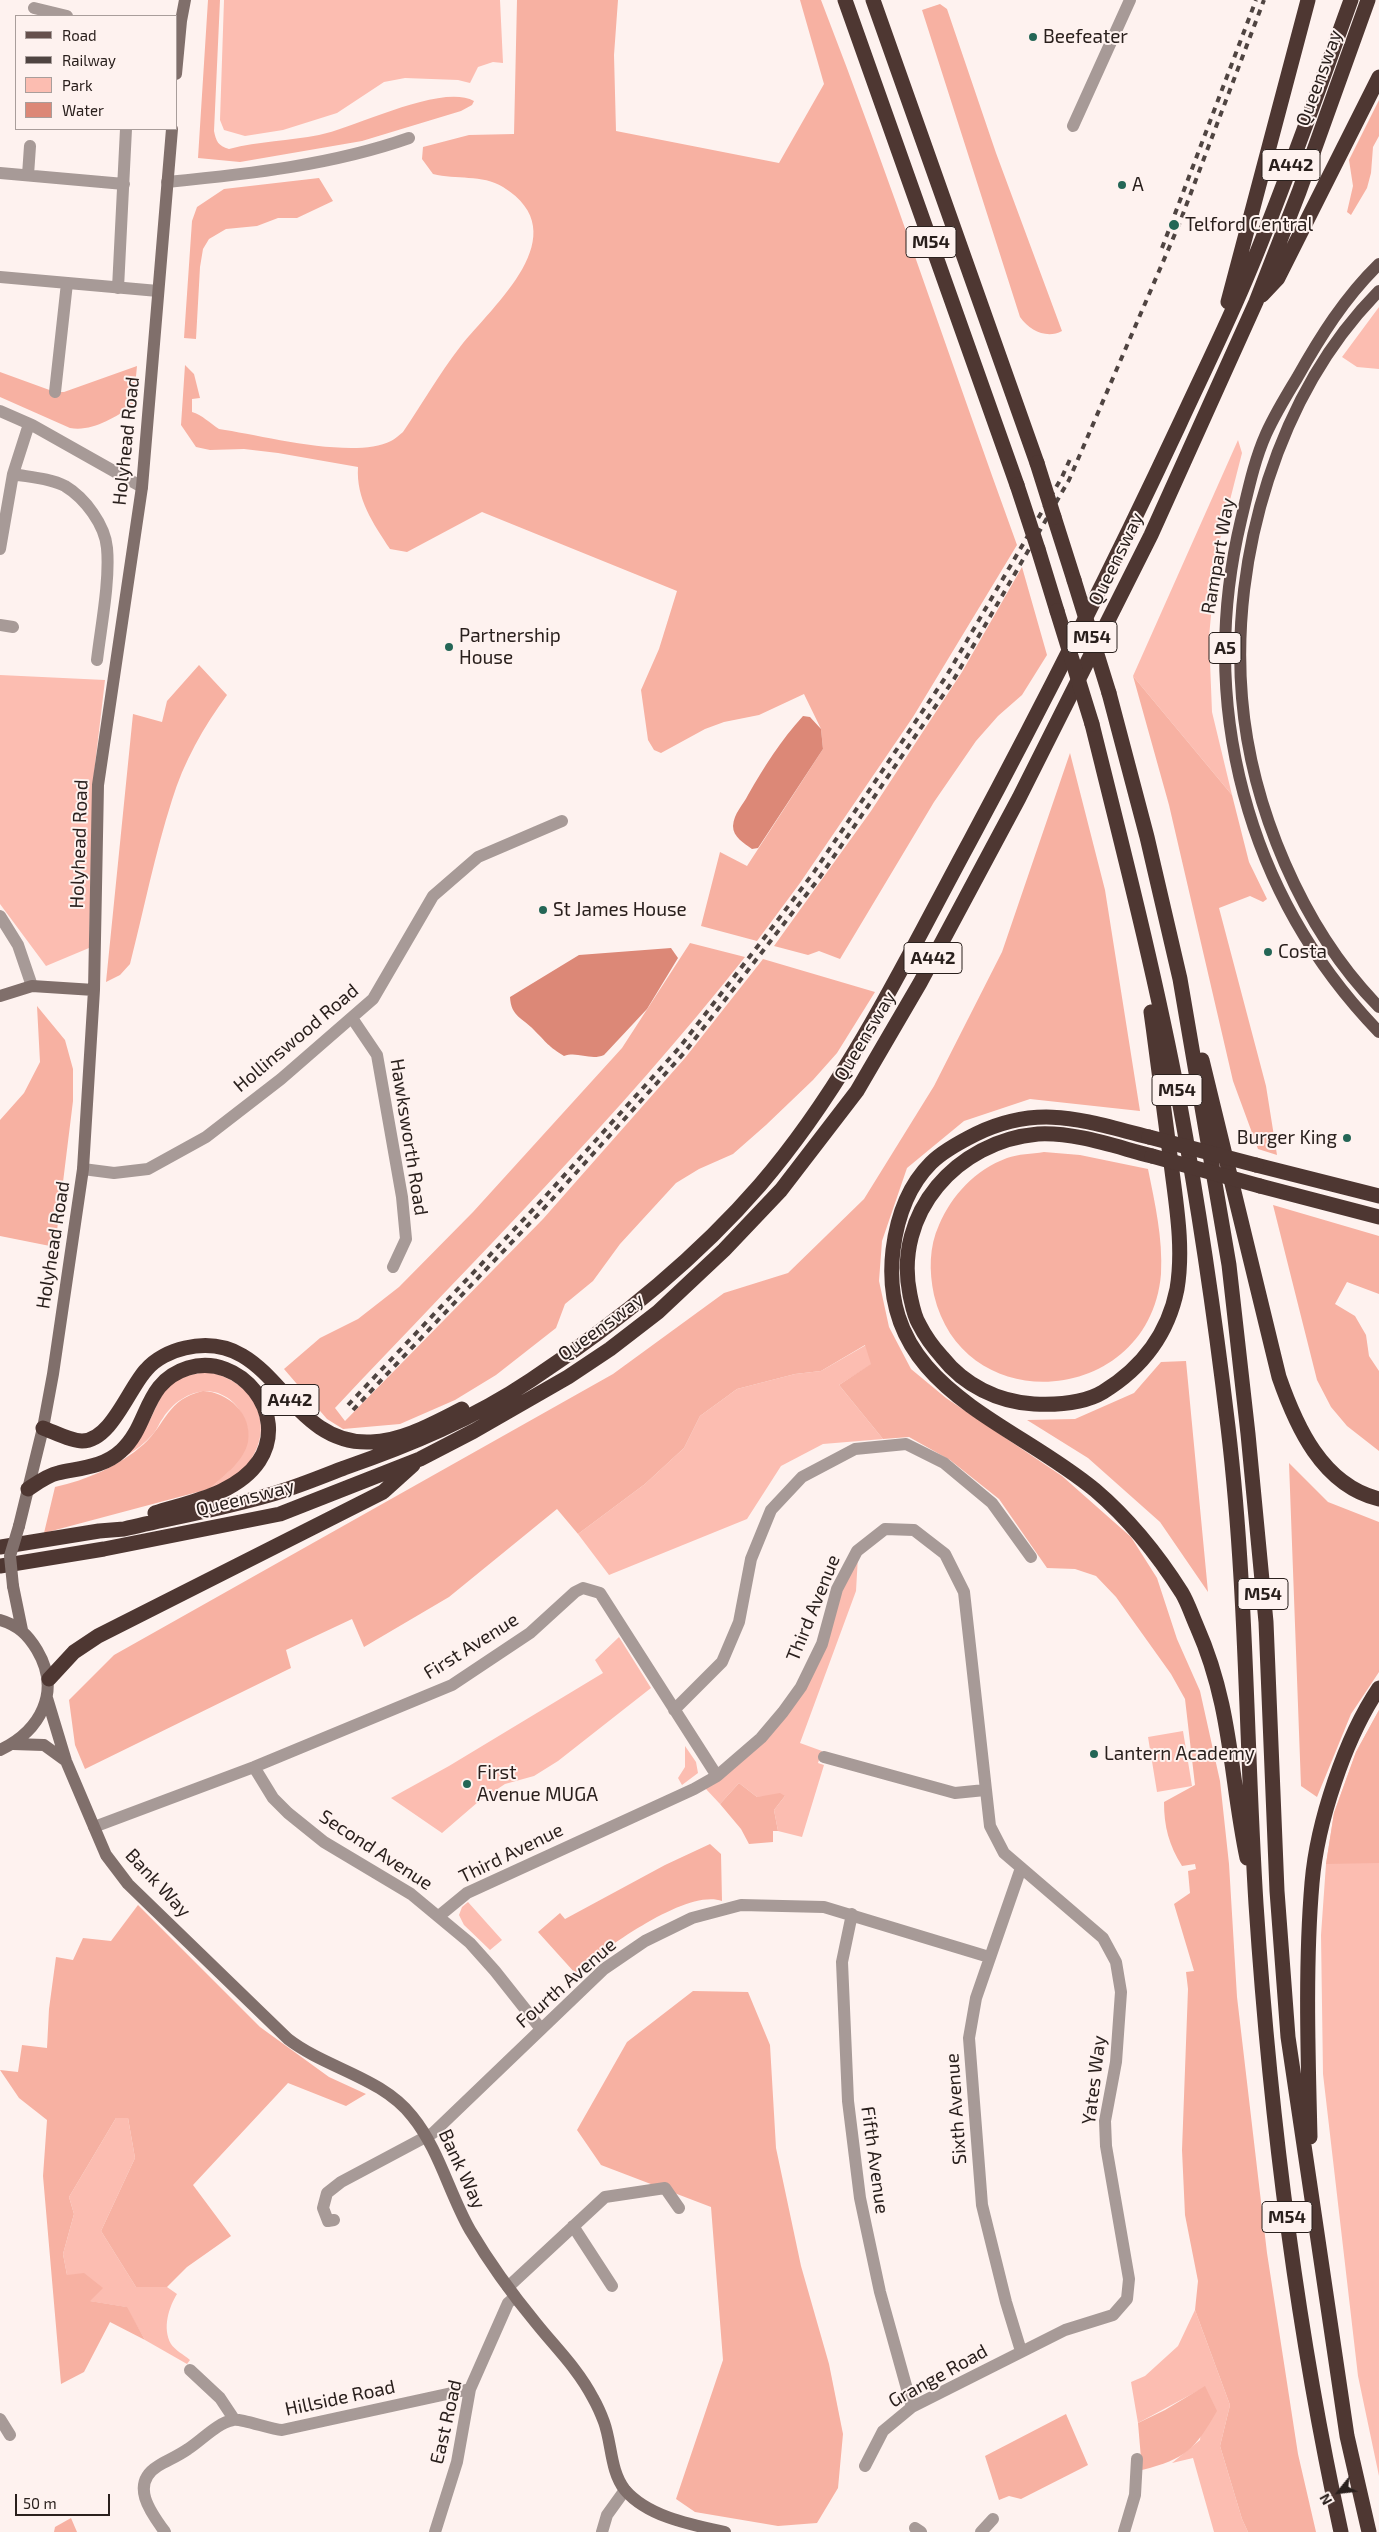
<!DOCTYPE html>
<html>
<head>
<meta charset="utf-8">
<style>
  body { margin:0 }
  #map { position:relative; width:1379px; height:2532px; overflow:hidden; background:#fef2ef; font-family:"Exo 2",sans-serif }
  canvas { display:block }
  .legend { position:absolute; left:15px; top:15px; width:162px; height:115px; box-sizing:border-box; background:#fef2ef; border:1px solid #a99e9b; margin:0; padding:6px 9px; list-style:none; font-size:15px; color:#2a201d }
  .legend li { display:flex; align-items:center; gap:10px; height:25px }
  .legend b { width:25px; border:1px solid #a99e9b }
  .north { position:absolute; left:1314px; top:2467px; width:50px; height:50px; -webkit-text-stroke:4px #fef2ef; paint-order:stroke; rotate:241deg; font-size:14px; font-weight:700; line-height:20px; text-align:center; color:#2a201d }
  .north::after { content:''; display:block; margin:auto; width:18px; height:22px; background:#2a201d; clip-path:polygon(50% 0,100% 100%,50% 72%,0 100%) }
  .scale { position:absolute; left:15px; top:2494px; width:95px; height:22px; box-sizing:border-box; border:2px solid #2a201d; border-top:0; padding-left:6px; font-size:15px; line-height:18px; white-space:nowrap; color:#2a201d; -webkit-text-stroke:4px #fef2ef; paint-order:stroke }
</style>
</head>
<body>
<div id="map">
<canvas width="1379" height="2532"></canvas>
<ul class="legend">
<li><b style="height:6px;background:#65504c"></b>Road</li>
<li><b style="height:6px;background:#4f4441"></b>Railway</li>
<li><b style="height:14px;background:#fcbdb1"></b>Park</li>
<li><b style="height:14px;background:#dc8877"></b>Water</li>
</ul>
<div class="north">N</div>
<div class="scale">50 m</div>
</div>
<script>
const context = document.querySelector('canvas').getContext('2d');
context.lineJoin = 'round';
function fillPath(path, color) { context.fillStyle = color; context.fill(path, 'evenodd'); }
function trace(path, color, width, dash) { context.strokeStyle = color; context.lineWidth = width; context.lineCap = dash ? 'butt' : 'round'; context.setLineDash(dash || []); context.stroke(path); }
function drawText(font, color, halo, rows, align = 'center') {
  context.font = font + ' "Exo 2",sans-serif'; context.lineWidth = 4; context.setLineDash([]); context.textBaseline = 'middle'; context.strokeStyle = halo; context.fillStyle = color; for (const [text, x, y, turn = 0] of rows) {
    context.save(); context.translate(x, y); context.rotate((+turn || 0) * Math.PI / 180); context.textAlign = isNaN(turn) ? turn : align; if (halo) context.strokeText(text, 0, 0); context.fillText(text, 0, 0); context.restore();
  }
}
fillPath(new Path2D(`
  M224 0H500L503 63 493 62 478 67 470 83 458 80 405 78 384 82 337 113 283 130 245 136 224 130 220 120Z
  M1379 307V369L1357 367 1342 357Z
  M1238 440 1242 453 1217 551 1209 637 1212 712 1232 795 1133 676Z
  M0 675 105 680 93 782 89 948 46 966 0 904Z
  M866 1345 872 1364 839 1385 883 1439 823 1444 781 1466 747 1519 609 1575 578 1534 645 1484 684 1448 700 1416 737 1389 795 1374 821 1371Z
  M206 1372C252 1378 279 1425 247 1465 244 1468 241 1474 237 1476 229 1482 217 1485 209 1489L229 1471 248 1430C243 1413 236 1400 218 1393 197 1386 174 1400 163 1418 159 1423 157 1430 153 1434 145 1443 136 1450 126 1456 132 1448 139 1440 144 1431 165 1396 158 1379 206 1372Z
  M858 1556 856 1591 800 1743 822 1751 818 1763 824 1765 802 1837 778 1831 774 1810 785 1796 757 1797 739 1783 720 1804 705 1788 798 1699 841 1587Z
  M619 1637 651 1688 558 1761 534 1776 505 1784 478 1802 442 1833 391 1798 449 1766 603 1673 595 1660Z
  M1379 1710V2476L1358 2376 1323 2074 1321 1935 1326 1864 1334 1813 1356 1752Z
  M1183 1731 1192 1786 1157 1792 1148 1737Z
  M685 1746 696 1762 698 1773 682 1785 678 1778 685 1767Z
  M468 1902 502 1940 490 1950 464 1925 459 1915 462 1907Z
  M116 2118H128L135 2158 101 2231 136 2287H167L177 2294C169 2307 162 2328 171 2344 175 2350 184 2355 190 2360L187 2364 145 2340 126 2307 89 2301 102 2288 67 2275 63 2254 74 2214 69 2197Z
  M1195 2310 1230 2405 1220 2446 1242 2519 1248 2532H1214L1193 2458 1172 2463 1200 2440 1205 2387 1138 2423 1131 2382 1145 2376 1178 2346Z`), '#fcbdb1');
fillPath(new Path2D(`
  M208 0H220L214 131C216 141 218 146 229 149 259 141 289 141 319 135 355 128 441 83 474 101L472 105 461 111 362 141 240 162 198 158Z
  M517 0H618L614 55 616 131 779 163 824 84 800 0H821C891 180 951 364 1017 545L913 717 800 883 757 941 701 926 720 852 747 866 823 749 821 729 804 694 759 715 724 722 705 729 661 753 654 750 648 740 641 690 659 649 677 591 482 512 407 552 390 549C373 523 356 499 358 467L278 453 244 449 210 450 196 447 181 425 185 365 194 374 200 398 192 399V412C202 415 210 423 219 429 261 435 353 460 391 441 395 439 399 435 403 432 422 404 439 374 460 347 493 305 579 234 503 187 482 174 456 180 433 174L422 159 423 147 469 135 514 134Z
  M940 4 947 9 996 153 1062 331C1047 339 1030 331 1020 317L922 10Z
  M1379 100V136L1373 147 1371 173 1367 188 1351 215 1347 212 1353 186 1349 160Z
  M319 178 333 201 297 218H278L257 226 226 229 209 239 203 249 200 267 196 339 184 338 192 221 197 207 224 189Z
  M137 366 133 407C113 417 93 432 70 428L0 397V372L55 392H64Z
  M1022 567 1047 655 1022 695 998 716 976 741 934 802 840 959 819 951 808 955 774 946 871 811 962 672Z
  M199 665 227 695C204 726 183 763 172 800 155 853 144 909 130 964L120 975 106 982 133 714 162 722 167 701Z
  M1133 676 1232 795 1249 862 1267 899 1263 902 1250 896 1219 908 1266 1086 1277 1155 1258 1149 1233 1081 1169 805Z
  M1070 753 1105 890 1140 1111 1030 1099 964 1121 907 1168 882 1241 879 1281 889 1327 911 1369 946 1398 1062 1476 1131 1537 1157 1578 1177 1639 1200 1691 1220 1781 1229 1864 1237 1997 1267 2253 1298 2454 1316 2532H1248L1242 2519 1220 2446 1230 2405 1195 2310 1198 2281 1185 2215 1182 2150 1188 1989 1186 1972 1194 1971 1174 1904 1190 1893 1188 1871 1196 1869 1195 1864 1182 1866C1169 1845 1164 1827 1164 1802L1195 1785 1185 1699 1171 1674 1116 1597 1096 1576 1075 1569 1047 1568 999 1499 950 1460 909 1437 883 1439 839 1385 871 1364 865 1345 821 1371 795 1374 737 1389 700 1416 684 1448 645 1484 578 1534 557 1509 449 1597 364 1647 352 1619 286 1650 291 1668 85 1769 75 1745 69 1700 114 1655 613 1374 724 1293 788 1273 864 1199 934 1086 1002 952Z
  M690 943 745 957C619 1117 474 1260 335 1408L345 1421 543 1219 685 1058 763 959 875 992 837 1053 813 1080 766 1125 733 1154 699 1169 676 1183 620 1244 593 1281 565 1304 556 1328 496 1375 455 1400 400 1424 343 1429 327 1419 284 1369 320 1338 358 1319 399 1287 473 1212 622 1048Z
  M37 1006 65 1040 73 1069V1101L55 1247 0 1236V1120L24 1093 40 1062Z
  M1044 1152 1080 1155 1148 1169C1155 1204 1163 1238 1161 1274 1150 1405 964 1422 934 1295 929 1271 929 1247 939 1225 952 1195 975 1170 1007 1158 1018 1154 1032 1154 1044 1152Z
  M1273 1205 1379 1236V1294L1347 1282 1335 1304 1355 1316 1366 1335 1369 1356 1379 1371V1451L1347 1426 1331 1407 1317 1380Z
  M1186 1361 1208 1592 1160 1522 1088 1458 1027 1420 1075 1419 1134 1393 1161 1362Z
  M203 1391C228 1392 253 1414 248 1442 244 1461 223 1477 209 1489L44 1533 55 1487C87 1480 119 1466 144 1444 166 1424 167 1399 203 1391Z
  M1289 1463 1328 1502 1379 1522V1672L1351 1714 1317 1797 1301 1786Z
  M1379 1710V1863L1326 1864 1334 1813 1356 1752Z
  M739 1783 757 1797 780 1793 785 1796 774 1810 778 1831H773V1842L749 1844 741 1829 720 1804Z
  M710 1844 721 1854 722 1901C686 1888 603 1950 575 1973L538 1932 560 1913 565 1919 665 1865Z
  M138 1905 260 2027 329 2077 366 2094 346 2106 288 2083 193 2185 231 2236 187 2267 167 2287H136L101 2231 135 2158 128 2118H116L69 2197 74 2214 63 2254 67 2275 84 2273 103 2288 90 2301 127 2307 145 2340 110 2322 84 2372 61 2384 43 2176 47 2120 19 2098 0 2070 18 2072 22 2045 47 2048 49 2009 56 1957 73 1960 83 1938 111 1941Z
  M693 1991 748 1992 770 2045 776 2148 801 2266 829 2364 843 2434 838 2488 817 2523 778 2526 695 2512 676 2499 723 2360 711 2207 601 2165 577 2130 627 2042Z
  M1205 2386 1217 2411C1195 2449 1186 2459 1142 2470L1138 2423 1165 2410Z
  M1066 2414 1088 2465 1021 2499 1009 2496 999 2500 985 2456Z
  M71 2518 77 2532H54L55 2527Z`), '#f7b1a2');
fillPath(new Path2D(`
  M803 716 810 717 821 729 823 749 758 848 752 849C744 843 733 837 733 826 734 813 743 805 748 795 764 767 781 740 803 716Z
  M671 948 678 958 647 1009 604 1055C590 1061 578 1051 564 1056 549 1047 546 1042 534 1030 523 1018 511 1017 510 997L579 955Z`), '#dc8877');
trace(new Path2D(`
  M34 8 67 16
  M1073 126 1130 0
  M0 173 124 184
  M28 175 30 146
  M167 182C249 174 332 165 409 138
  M0 277 158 291
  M118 288 126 129
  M55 392 67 283
  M0 411 32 425 142 487
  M13 474C29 477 50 478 65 486 85 498 105 525 107 548 110 581 101 626 97 660
  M0 549 13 474 29 424
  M0 625 13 627
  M0 916 18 945 32 986
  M352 1018 377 1055 402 1197 406 1239 393 1267
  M83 1169 114 1173 148 1169 206 1137 281 1079 373 999 433 896 478 857 562 821
  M674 1710 722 1662 739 1622 751 1559 771 1510 802 1477 855 1449 906 1444 944 1463 992 1503 1031 1557
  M824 1757 955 1793 985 1790
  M254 1767 273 1798 288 1813 324 1842 411 1894 470 1943 495 1971 541 2029
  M94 1827 254 1767 452 1685 530 1633 575 1592 583 1588 600 1593 717 1776
  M1021 1868 976 1998 969 2038 982 2205 1006 2302 1021 2351
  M852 1914 842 1962 848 2101 860 2198 880 2292 912 2407
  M439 1916 467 1893 694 1789 717 1776 761 1738 783 1712 801 1687 822 1644 837 1589 857 1551 885 1529 914 1530 945 1554 964 1592 990 1826 1004 1853 1103 1938 1116 1962 1121 1992 1116 2062 1105 2121 1106 2146 1129 2279 1127 2299 1113 2315 1065 2330 912 2407 883 2431 865 2466
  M334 2220 328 2221 323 2208 327 2193 341 2182 433 2133 604 1969 645 1941 692 1918 741 1905 824 1907 989 1957
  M573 2226 612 2286
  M508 2287 605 2197 665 2188 679 2208
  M190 2370 220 2398 234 2419
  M0 2419 10 2435
  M915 2528 921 2532
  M165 2532C151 2513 129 2484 158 2466 168 2460 178 2456 188 2449 202 2440 217 2423 233 2420 240 2418 270 2429 282 2430L470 2389
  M435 2532 457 2462 470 2389 508 2303 515 2297
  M602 2532 607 2515 625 2490
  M981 2532 993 2519
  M1124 2532 1135 2495 1137 2459`), '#a79a97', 12);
trace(new Path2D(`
  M176 74 181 21 185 0
  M0 996 32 986 94 990
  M19 1526 43 1428 53 1374 83 1169 94 990 98 785 142 487 172 129
  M13 1586 22 1630
  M0 1620C18 1625 28 1635 37 1650 62 1692 40 1731 0 1750
  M47 1698 66 1761 100 1841 106 1855 128 1884 288 2039C327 2069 381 2077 412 2116 439 2149 449 2193 470 2230 489 2262 512 2294 536 2323 556 2348 578 2369 593 2398 597 2405 601 2414 604 2422 612 2444 610 2471 625 2490 648 2517 692 2525 725 2532
  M13 1744 44 1745 66 1761`), '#806f6b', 12);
trace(new Path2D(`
  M1379 264C1345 297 1320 337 1297 378 1286 396 1275 414 1266 434 1254 461 1248 491 1241 520 1197 705 1246 894 1379 1032
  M1379 291C1278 393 1230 557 1242 698 1251 806 1302 929 1379 1007`), '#65504c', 12);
trace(new Path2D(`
  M845 0 1017 485
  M873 0 1037 463
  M1262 295 1278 278 1379 77
  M1228 302 1308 0
  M1054 517 1074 580
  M1038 549 1057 611
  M1109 693 1147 837 1180 979 1229 1265 1248 1434 1266 1622 1277 1891 1288 2037 1347 2436 1369 2532
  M1092 724C1123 849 1155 973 1179 1100 1199 1208 1215 1318 1228 1427 1247 1586 1246 1745 1256 1904 1270 2115 1296 2326 1341 2532
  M1151 1012C1158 1062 1164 1112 1171 1163 1176 1204 1184 1247 1177 1289 1168 1334 1142 1368 1103 1392 1083 1404 1056 1405 1034 1404 998 1402 964 1385 942 1357 933 1347 925 1336 919 1324 914 1316 912 1304 910 1295 893 1213 957 1141 1038 1134 1076 1132 1116 1147 1152 1156
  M1202 1060 1279 1377C1296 1426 1322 1485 1379 1499
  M1149 1137C1084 1121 1040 1103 976 1134 960 1142 943 1151 931 1163 907 1187 897 1218 893 1250 877 1387 1010 1419 1095 1490 1129 1519 1158 1555 1182 1593 1188 1603 1192 1616 1197 1627 1232 1706 1230 1777 1247 1858
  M1256 1165 1379 1196
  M1260 1186 1379 1217
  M43 1428C54 1432 70 1441 82 1441 111 1441 129 1388 146 1370 155 1359 171 1351 185 1348 276 1327 284 1446 371 1442 403 1441 434 1423 462 1409
  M28 1489C37 1483 48 1475 58 1473 80 1468 104 1467 121 1451 150 1425 143 1382 188 1368 240 1352 290 1414 259 1461 237 1494 189 1502 155 1513
  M0 1547 99 1531 124 1529C175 1517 226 1508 276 1493 299 1486 321 1477 344 1468 410 1445 473 1419 531 1380 614 1325 694 1261 760 1185 848 1083 906 959 970 841 1044 703 1114 564 1180 423 1203 373 1228 323 1249 272 1286 183 1318 91 1351 0
  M0 1566 104 1549 280 1514 420 1459 474 1431 568 1377 610 1349 658 1312 724 1250 781 1190 857 1091 920 983 1019 798 1151 535 1256 302 1299 192 1368 0
  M49 1679 74 1652 98 1636 383 1492 413 1465
  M1310 2137C1308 2054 1305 1965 1312 1883 1317 1823 1345 1738 1379 1688`), '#4e3732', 15);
trace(new Path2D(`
  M1162 248 1256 0
  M348 1405 542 1200 679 1048 768 933 814 872 947 675 1062 477 1071 457
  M353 1410 547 1205 684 1053 820 877 954 679 1069 480 1178 227 1264 0`), '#4f4441', 4, [6, 6]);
trace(new Path2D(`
  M13 1586 10 1556 19 1526`), '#806f6b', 12);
trace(new Path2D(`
  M1037 463 1054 517
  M1017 485 1038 549
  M1074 580 1109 693
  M1057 611 1092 724
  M1149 1137 1256 1165
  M1152 1156 1260 1186`), '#4e3732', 15);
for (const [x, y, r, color] of [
  [1033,37,5,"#246656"],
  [1122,185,5,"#246656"],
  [1174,225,6,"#246656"],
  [449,647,5,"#246656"],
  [543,910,5,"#246656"],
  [1268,952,5,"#246656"],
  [1347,1138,5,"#246656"],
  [1094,1754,5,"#246656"],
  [467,1784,5,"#246656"]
]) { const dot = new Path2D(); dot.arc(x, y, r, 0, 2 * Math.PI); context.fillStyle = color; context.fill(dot); trace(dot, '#fef2ef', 2); }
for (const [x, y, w] of [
  [1291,165,58],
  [931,242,50],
  [1092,637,50],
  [1225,648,32],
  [933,958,58],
  [1177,1090,50],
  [290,1400,58],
  [1263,1594,50],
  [1287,2217,50]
]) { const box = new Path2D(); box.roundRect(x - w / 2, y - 15.5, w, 31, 4); context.fillStyle = '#fef2ef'; context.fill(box); trace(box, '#2a201d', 1); }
drawText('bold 18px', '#2a201d', null, [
  ["A442",1291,165],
  ["M54",931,242],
  ["M54",1092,637],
  ["A5",1225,648],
  ["A442",933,958],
  ["M54",1177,1090],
  ["A442",290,1400],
  ["M54",1263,1594],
  ["M54",1287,2217]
]);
drawText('19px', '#2a201d', '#fef2ef', [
  ["Beefeater",1043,37],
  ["A",1132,185],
  ["Telford Central",1185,225],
  ["Partnership",459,636],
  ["House",459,658],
  ["St James House",553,910],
  ["Costa",1278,952],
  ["Burger King",1337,1138,"right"],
  ["Lantern Academy",1104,1754],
  ["First",477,1773],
  ["Avenue MUGA",477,1795]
], 'left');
drawText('19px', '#2a201d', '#fef2ef', [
  ["Queensway",1319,78,-70],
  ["Holyhead Road",126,441,-84],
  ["Rampart Way",1218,556,-80],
  ["Queensway",1116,559,-64],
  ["Holyhead Road",79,844,-88],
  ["Queensway",865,1036,-59],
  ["Hollinswood Road",296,1038,-40],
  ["Hawksworth Road",409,1137,81],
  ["Holyhead Road",53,1245,-81],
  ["Queensway",601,1327,-36],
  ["Queensway",245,1498,-14],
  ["Third Avenue",813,1608,-68],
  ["First Avenue",471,1646,-32],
  ["Second Avenue",376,1850,33],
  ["Third Avenue",511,1853,-26],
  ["Bank Way",158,1883,47],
  ["Fourth Avenue",566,1983,-41],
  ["Yates Way",1094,2080,-83],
  ["Sixth Avenue",956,2109,-94],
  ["Fifth Avenue",875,2160,82],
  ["Bank Way",462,2169,65],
  ["Grange Road",938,2376,-29],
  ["Hillside Road",340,2398,-12],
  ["East Road",446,2422,-77]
]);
</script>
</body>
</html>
